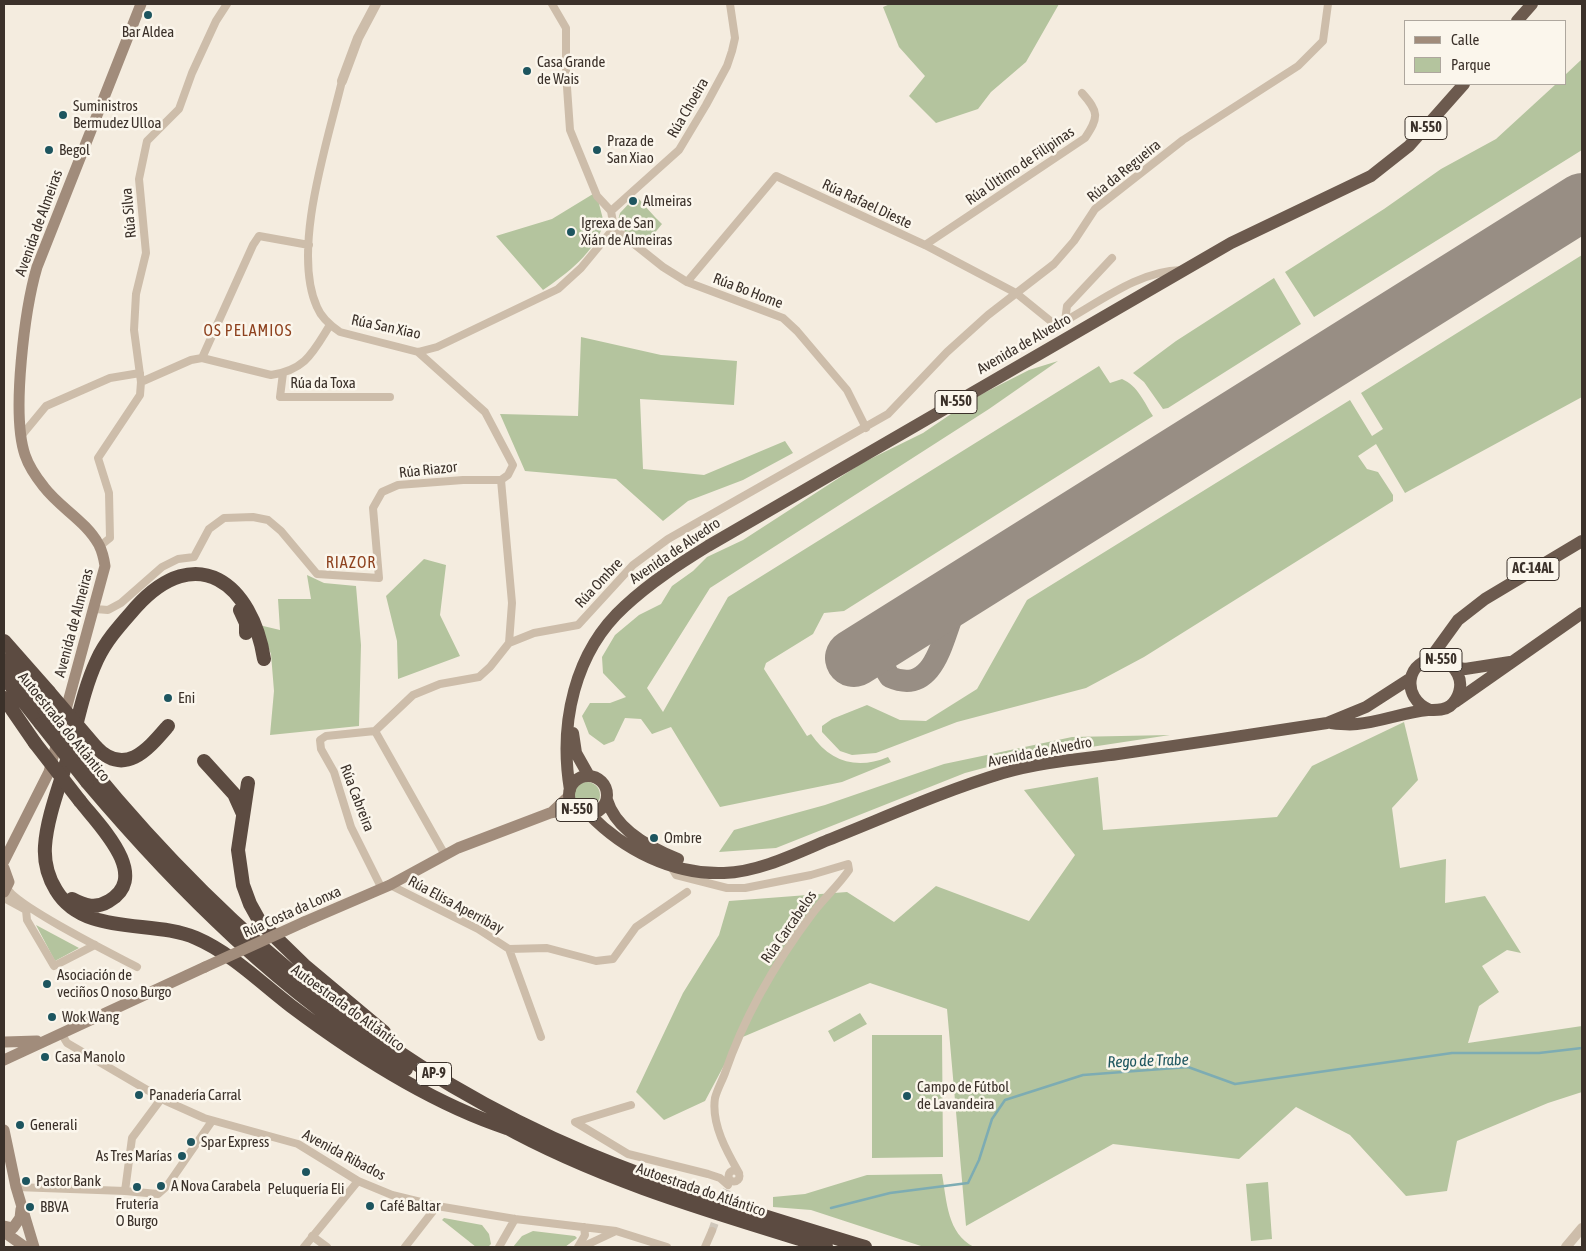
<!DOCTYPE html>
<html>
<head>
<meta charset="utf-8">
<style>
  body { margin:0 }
  #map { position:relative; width:1586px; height:1251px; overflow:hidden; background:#f4ecdf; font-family:"Asap Condensed",sans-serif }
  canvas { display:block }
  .frame { position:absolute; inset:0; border:5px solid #3b312a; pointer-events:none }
  .legend { position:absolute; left:1404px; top:20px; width:162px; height:65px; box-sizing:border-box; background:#fbf6ec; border:1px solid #aea79e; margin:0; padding:6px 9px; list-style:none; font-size:15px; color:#3b312a }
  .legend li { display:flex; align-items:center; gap:10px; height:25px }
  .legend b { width:25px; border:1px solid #aea79e }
</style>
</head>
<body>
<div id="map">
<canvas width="1586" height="1251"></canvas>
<div class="frame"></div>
<ul class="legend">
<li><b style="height:6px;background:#a18c7b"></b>Calle</li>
<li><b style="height:14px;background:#b4c49e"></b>Parque</li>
</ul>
</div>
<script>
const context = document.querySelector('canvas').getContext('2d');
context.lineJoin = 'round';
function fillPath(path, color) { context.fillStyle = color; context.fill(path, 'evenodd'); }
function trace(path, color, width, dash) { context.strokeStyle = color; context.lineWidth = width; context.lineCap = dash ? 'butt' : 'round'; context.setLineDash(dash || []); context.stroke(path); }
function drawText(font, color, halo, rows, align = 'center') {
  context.font = font + ' "Asap Condensed",sans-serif'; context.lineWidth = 5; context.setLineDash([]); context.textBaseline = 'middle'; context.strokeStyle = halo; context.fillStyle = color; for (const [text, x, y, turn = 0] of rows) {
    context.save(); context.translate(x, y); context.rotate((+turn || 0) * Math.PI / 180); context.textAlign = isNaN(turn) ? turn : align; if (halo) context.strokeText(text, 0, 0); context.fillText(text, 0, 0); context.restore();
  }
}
fillPath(new Path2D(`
  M890 4H1059L1026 62 991 92 978 109 936 123 909 96 925 76 899 47 883 7Z
  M1582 59V150L1314 317 1285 272 1384 209 1441 169 1496 139 1556 84H1565V75Z
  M593 194 598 200 604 223C595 252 567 274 543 290L496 236 552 219Z
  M636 196C646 206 652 215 662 224L644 246 626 233 618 220 620 213Z
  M1582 255V397L1405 493 1376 444 1358 456 1367 469 1378 472 1393 495V501L1144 657 1086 688 957 722 876 753 852 755 840 751 822 732V726L832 719 867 705 900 720 926 721 977 689 1027 600 1350 400 1372 436 1383 429 1361 393Z
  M1274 278 1301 324 1168 408 1163 409 1144 382 1133 373 1176 341Z
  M581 337 661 355 737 361 734 405 640 399 643 469 704 475 785 441 793 453 743 480 688 501 663 521 616 479 525 471 500 414 578 416Z
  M1058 361 989 409 710 588 647 688 663 712 728 597 1099 366 1110 383 1122 379C1138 386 1144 402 1153 416L844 611 824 613 813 634 766 663 764 669 807 736 811 734C830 762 857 770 888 757L891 762 842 782 720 807 671 727 652 734 641 719 625 718 614 741 604 745 589 734 582 716 590 703H610L626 697 603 673 602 657 615 635 639 615 661 604 672 586 693 571 707 557 743 540 862 463 923 433 976 397 1029 370Z
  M424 559 446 565 440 615 460 656 398 679 397 641 386 596Z
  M307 575 324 583 356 586 361 645 359 726 270 735 274 691 271 654 259 625 280 630 278 599H311Z
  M1404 722 1418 780 1392 808 1400 868 1446 859 1445 903 1485 896 1521 953 1507 950 1482 966 1499 992 1479 1006 1468 1043 1582 1026V1092L1548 1103 1457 1141 1447 1191 1406 1196 1350 1135 1296 1107 1239 1159 1113 1144 966 1226 947 1009 870 983 738 1039 705 1101 664 1120 636 1092 683 993 719 935 729 901 847 892 894 922 936 886 1029 921 1075 855 1024 790 1098 777 1103 830 1277 817 1312 766Z
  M1170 735 1025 757 965 773 776 848 719 852 734 830 825 805 944 764 1072 737Z
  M574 795a13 13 0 1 1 26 0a13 13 0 1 1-26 0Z
  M36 925 79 948 55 961Z
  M860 1013 867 1024 834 1042 828 1031Z
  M872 1035H942L943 1157 872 1158Z
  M942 1174C947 1202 947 1233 974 1247H924L811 1210 773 1207V1197L805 1194 867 1175Z
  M1268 1182 1272 1239 1251 1241 1246 1184Z
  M444 1218 482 1225 489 1234 491 1244 488 1247H476L442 1220Z
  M533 1231 575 1236 577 1238 565 1247H513L522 1236Z`), '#b4c49e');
trace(new Path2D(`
  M831 1208 890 1193 968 1183 979 1160 992 1119 1005 1100 1083 1075 1188 1067 1235 1084 1452 1053H1539L1582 1048`), '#7dacb3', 2.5);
trace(new Path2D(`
  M874 645 875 653 890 677C934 696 942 640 954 612 960 599 969 588 981 579`), '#988e84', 22);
trace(new Path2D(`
  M854 658 1582 202`), '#988e84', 58);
trace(new Path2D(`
  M712 1231 727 1189`), '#cfc7bb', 8, [8, 4]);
trace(new Path2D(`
  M552 4 566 28V73L570 130 597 196 611 211
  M342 81C328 140 291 250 317 307 321 317 331 326 340 332L418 352 437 347 558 289 581 268 614 228
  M614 228 663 267 687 282 783 318 797 331 847 390 866 428
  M614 228 611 211 679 150 706 105 727 66 732 51 735 38 730 4
  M925 245 1085 138C1099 117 1099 112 1082 93
  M687 282 776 176 925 245 1016 293 1053 323 1065 321C1101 301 1139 271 1181 270
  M1065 321 1067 306 1112 258
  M202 358 253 245 259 236 309 245
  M283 373 280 397H390
  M141 382 191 360 202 358 271 375C306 370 313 352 330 325
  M22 435 46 406 110 378 140 373
  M501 480 512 603 509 643
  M100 546 110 538 109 493 98 458 140 395 141 382 134 330 136 294 146 253 139 179 147 141 179 109 192 73 216 21 227 4
  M95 609 108 610 121 603 162 567 178 559 194 557 209 529 224 518 253 517 268 520 281 531 317 574 379 578 373 508 382 492 398 485 463 480H501L508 475 513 465 485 412 418 352
  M375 731 326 736 320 740 321 749 334 772 351 827 382 889
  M445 855 375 731 413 695 440 684 479 677 490 667 509 643 534 633 578 625 633 565 668 539 888 414 947 352 988 315 1054 264 1074 241 1095 209 1183 140 1298 66 1323 41 1328 4
  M670 865 676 875 727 888H745L811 875 848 864 849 870C838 886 824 898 812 914 776 962 744 1017 725 1073 722 1081 717 1090 715 1098 711 1124 727 1152 739 1173
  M390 885 478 929 509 949 547 948 596 961 613 959 636 927 687 892
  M7 888C16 906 114 955 137 967
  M4 898 26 910 27 920 54 966 95 945
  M509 949 541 1037
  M61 1033 67 1043 166 1101 204 1118 298 1144 358 1181 392 1195 437 1206 515 1219 616 1231 667 1247
  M631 1105 575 1122 628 1154 708 1174 720 1178 728 1185
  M728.5 1176a5.5 5.5 0 1 1 11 0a5.5 5.5 0 1 1-11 0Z
  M16 1187 125 1191 158 1194 167 1186 212 1121
  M125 1191 132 1138 161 1099
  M312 1236 327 1247
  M304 1247 358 1181
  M405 1247 437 1206
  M499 1247 515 1219
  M578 1247 585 1235 584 1227
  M582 1247 614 1232
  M705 1247 712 1231`), '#cdbdaa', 8);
trace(new Path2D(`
  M342 81 358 38 376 4
  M1566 1247 1582 1228`), '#cdbdaa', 10);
trace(new Path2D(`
  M552 812 569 796
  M4 861 49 772 105 566C104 559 102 551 99 545 86 521 60 508 44 487 36 477 29 467 25 455 11 414 25 308 37 267L141 4
  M4 868 9 882 4 892
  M304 922 390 885 458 848 550 813 575 808
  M5 1042 37 1041
  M4 1060 205 967
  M4 1130 16 1187 34 1247
  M4 1226 13 1228 20 1218 21 1209
  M4 1232 25 1247`), '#a18c7b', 11);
trace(new Path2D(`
  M1517 21 1532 4
  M1429 660 1458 620 1485 599 1582 541
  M1453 667 1465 669 1510 662
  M1455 702 1582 613
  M1331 723C1339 724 1349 725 1357 724 1381 722 1404 712 1428 710 1436 710 1443 711 1450 706 1459 699 1463 685 1458 675 1455 667 1447 661 1438 660 1406 657 1400 698 1430 710
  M573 733 576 753 589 776
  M569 795a19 19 0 1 1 38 0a19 19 0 1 1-38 0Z
  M570 790C559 724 574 652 625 606 651 582 679 564 708 546L1231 243 1371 176 1409 146 1464 84
  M607 800C616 830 650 848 678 859
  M589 814C624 850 673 875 724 873 759 872 797 853 828 840 886 817 943 791 1003 773 1040 762 1081 759 1118 754 1188 744 1257 734 1327 723L1366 707 1411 678`), '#6c5a4e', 12);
trace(new Path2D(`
  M240 610 246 623V633
  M4 641 49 692
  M264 659C252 584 197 540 136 607 122 623 106 640 97 660 83 690 77 725 68 757 60 785 47 817 45 846 44 861 48 877 56 890 84 937 153 919 196 938 231 953 261 983 291 1006 355 1054 431 1103 507 1128
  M4 660 44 709
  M4 677 41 724
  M4 698 35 743
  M96 747C125 778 149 748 168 726
  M204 761 234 794 243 814
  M89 766C223 930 388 1070 586 1153 677 1191 771 1218 865 1247
  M87 782C180 892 282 993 406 1069
  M248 783 238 850 243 885 250 904 260 922 269 931 304 965 384 1032
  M72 899C85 906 96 909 109 901 152 876 98 824 80 801
  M500 1124C602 1181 716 1213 826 1247`), '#5c4b41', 14);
trace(new Path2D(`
  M205 967 304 922`), '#a18c7b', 11);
trace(new Path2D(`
  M49 692 96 747
  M44 709 89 766
  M41 724 87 782
  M35 743 80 801`), '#5c4b41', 14);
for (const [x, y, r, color] of [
  [148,15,5,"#1d555f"],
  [527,71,5,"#1d555f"],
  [63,115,5,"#1d555f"],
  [49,150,5,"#1d555f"],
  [597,150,5,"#1d555f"],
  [633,201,5,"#1d555f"],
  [571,232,5,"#1d555f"],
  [168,698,5,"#1d555f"],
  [654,838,5,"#1d555f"],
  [47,984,5,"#1d555f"],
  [52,1017,5,"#1d555f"],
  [45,1057,5,"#1d555f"],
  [139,1095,5,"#1d555f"],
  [907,1096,5,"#1d555f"],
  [20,1125,5,"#1d555f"],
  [191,1142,5,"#1d555f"],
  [182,1156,5,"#1d555f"],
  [306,1172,5,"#1d555f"],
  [26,1181,5,"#1d555f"],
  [161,1186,5,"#1d555f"],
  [137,1187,5,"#1d555f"],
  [370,1206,5,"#1d555f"],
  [30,1207,5,"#1d555f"]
]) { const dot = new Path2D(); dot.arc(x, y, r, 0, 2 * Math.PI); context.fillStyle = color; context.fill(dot); trace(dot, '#fbf6ec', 2); }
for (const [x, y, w] of [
  [1426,128,42],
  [956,402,42],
  [1533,569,52],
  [1441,660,42],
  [577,810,42],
  [434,1074,35]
]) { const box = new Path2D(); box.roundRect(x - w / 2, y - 11.5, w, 23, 4); context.fillStyle = '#fbf6ec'; context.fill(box); trace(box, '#3b312a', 1); }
drawText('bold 14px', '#3b312a', null, [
  ["N-550",1426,128],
  ["N-550",956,402],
  ["AC-14AL",1533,569],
  ["N-550",1441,660],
  ["N-550",577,810],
  ["AP-9",434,1074]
]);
drawText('15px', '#3b312a', '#fbf6ec', [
  ["Bar Aldea",148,32,"center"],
  ["Casa Grande",537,62],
  ["de Wais",537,79],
  ["Suministros",73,106],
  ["Bermudez Ulloa",73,123],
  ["Praza de",607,141],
  ["San Xiao",607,158],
  ["Begol",59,150],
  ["Almeiras",643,201],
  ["Igrexa de San",581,223],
  ["Xián de Almeiras",581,240],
  ["Eni",178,698],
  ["Ombre",664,838],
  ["Asociación de",57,975],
  ["veciños O noso Burgo",57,992],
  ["Wok Wang",62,1017],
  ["Casa Manolo",55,1057],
  ["Campo de Fútbol",917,1087],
  ["de Lavandeira",917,1104],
  ["Panadería Carral",149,1095],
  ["Generali",30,1125],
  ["Spar Express",201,1142],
  ["As Tres Marías",172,1156,"right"],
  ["Pastor Bank",36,1181],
  ["A Nova Carabela",171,1186],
  ["Peluquería Eli",306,1189,"center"],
  ["Frutería",137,1204,"center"],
  ["O Burgo",137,1221,"center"],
  ["Café Baltar",380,1206],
  ["BBVA",40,1207]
], 'left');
drawText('15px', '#3b312a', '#fbf6ec', [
  ["Rúa Choeira",688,108,-60],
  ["Rúa Último de Filipinas",1020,166,-34],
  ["Rúa da Regueira",1124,171,-39],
  ["Rúa Rafael Dieste",867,204,25],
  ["Rúa Silva",129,213,-95],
  ["Avenida de Almeiras",39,223,-70],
  ["Rúa Bo Home",748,291,21],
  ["Rúa San Xiao",386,327,12],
  ["Avenida de Alvedro",1024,344,-30],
  ["Rúa da Toxa",323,383],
  ["Rúa Riazor",428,470,-6],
  ["Avenida de Alvedro",675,551,-34],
  ["Rúa Ombre",599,583,-47],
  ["Avenida de Almeiras",74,623,-75],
  ["Autoestrada do Atlántico",64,727,51],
  ["Avenida de Alvedro",1040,752,-11],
  ["Rúa Cabreira",357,798,69],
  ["Rúa Elisa Aperribay",456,905,28],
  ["Rúa Costa da Lonxa",292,912,-24],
  ["Rúa Carcabelos",789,927,-55],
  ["Autoestrada do Atlántico",348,1008,36],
  ["Avenida Ribados",344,1155,28],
  ["Autoestrada do Atlántico",701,1190,19]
]);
context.letterSpacing = '1px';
drawText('16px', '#8e421f', '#fbf6ec', [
  ["OS PELAMIOS",248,331],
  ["RIAZOR",351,563]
]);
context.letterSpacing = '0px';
drawText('italic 16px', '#1d555f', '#fbf6ec', [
  ["Rego de Trabe",1148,1061,-2]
]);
</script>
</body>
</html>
